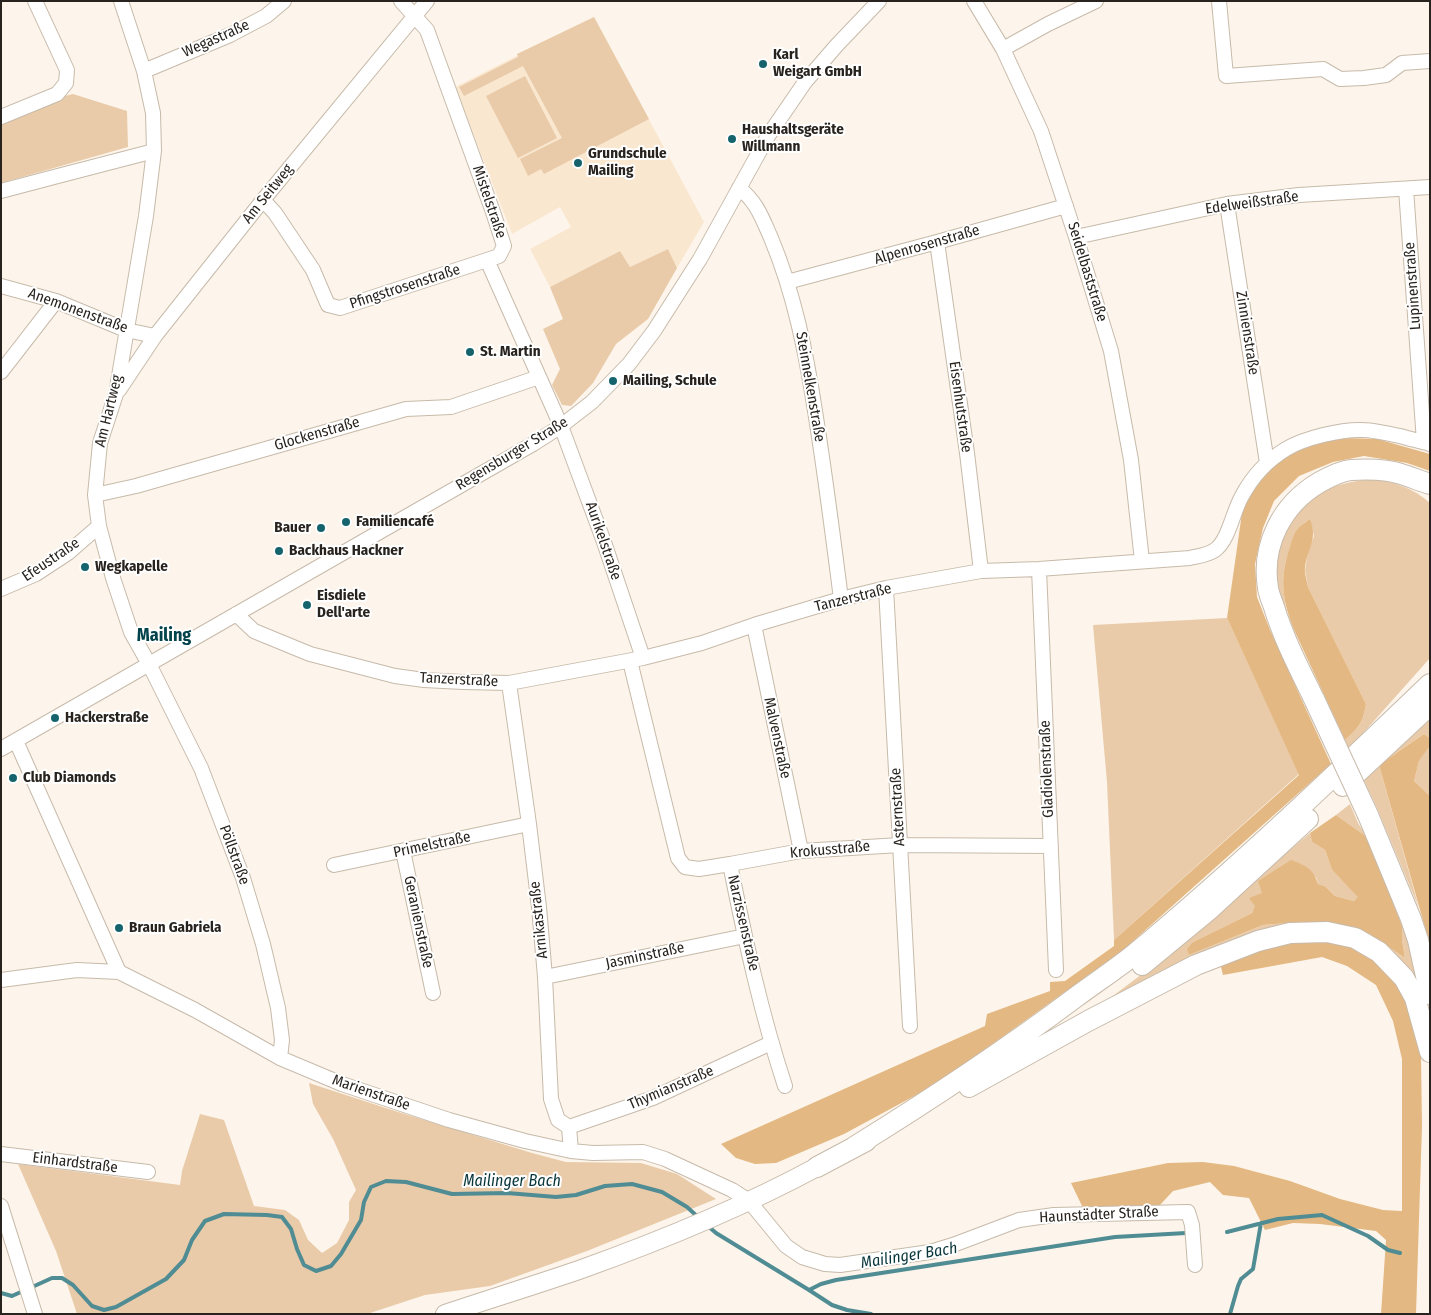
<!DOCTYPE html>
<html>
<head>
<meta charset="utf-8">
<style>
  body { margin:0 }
  #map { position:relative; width:1431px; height:1315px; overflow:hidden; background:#fdf5eb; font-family:"Fira Sans Condensed",sans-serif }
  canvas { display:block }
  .frame { position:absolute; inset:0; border:2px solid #28231e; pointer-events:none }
</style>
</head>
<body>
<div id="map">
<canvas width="1431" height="1315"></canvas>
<div class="frame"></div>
</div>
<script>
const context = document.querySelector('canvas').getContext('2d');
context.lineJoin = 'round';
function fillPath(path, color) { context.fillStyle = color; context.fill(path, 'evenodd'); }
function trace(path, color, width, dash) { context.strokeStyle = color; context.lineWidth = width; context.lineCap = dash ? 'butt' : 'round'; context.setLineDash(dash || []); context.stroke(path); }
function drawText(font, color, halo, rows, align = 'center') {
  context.font = font + ' "Fira Sans Condensed",sans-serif'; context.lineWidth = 4; context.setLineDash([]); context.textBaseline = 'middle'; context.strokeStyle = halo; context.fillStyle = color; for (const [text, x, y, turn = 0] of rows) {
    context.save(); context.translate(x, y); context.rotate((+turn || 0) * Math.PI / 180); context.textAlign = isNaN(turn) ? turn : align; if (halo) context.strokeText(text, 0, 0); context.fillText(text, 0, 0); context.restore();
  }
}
fillPath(new Path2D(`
  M594 17 704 222 677 268 668 249 630 267 620 251 550 287 530 249 571 227 560 207 512 234 455 87Z`), '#fae7d0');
fillPath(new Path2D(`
  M594 17 649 119 544 174 541 169 528 176 520 159 562 138 523 66 464 96 459 87 518 57 517 54Z
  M525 76 557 138 518 158 486 96Z
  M73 94 127 111 128 147 1 183V123L65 96Z
  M668 249 677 268 648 319 616 344 593 383 571 406 562 405 552 385 560 369 543 329 563 319 550 287 620 251 630 267Z
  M1373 479C1394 482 1413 488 1430 503V658L1349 749 1345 740C1359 728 1363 722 1366 704L1308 587 1305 570 1308 552 1314 536 1310 519C1298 526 1297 530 1292 543 1281 569 1282 587 1287 613 1282 600 1276 587 1276 573 1275 542 1296 504 1324 491 1340 483 1356 481 1373 479Z
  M1227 618 1299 774 1114 940 1107 782 1093 625Z
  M1430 718V738L1424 734 1379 765 1419 908 1377 808 1364 780Z
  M1430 746V796L1414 781 1419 761Z
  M1350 804 1358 823 1367 837 1336 815Z
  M1310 833 1312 842 1325 850 1332 870 1359 897 1354 901 1335 896 1325 886 1318 884 1316 877 1262 893 1252 913 1193 942 1189 955 1263 925 1301 922 1345 927 1310 926 1085 1017 1154 965Z
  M1402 926 1413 955 1421 991 1392 953 1371 935 1405 958 1402 940Z
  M309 1083 395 1111 532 1153 566 1162 641 1163 677 1174 716 1199 587 1251 490 1286 425 1295 367 1314H77L56 1251 18 1164 180 1185 182 1171 200 1114 224 1120 254 1206 285 1210 299 1220 308 1240 322 1253 337 1243 349 1220V1202L356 1190 333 1139 313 1104Z`), '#e9cba9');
fillPath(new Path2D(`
  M1343 438 1377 439 1430 454V471L1407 463 1364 456 1333 462 1299 476 1274 501 1263 528 1255 564 1257 597 1270 630 1331 764 1122 951 991 1045 931 1087 844 1134 776 1163 755 1164 736 1158 721 1144 985 1026 987 1014 1050 991V982L1065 981 1114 946V940L1299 775 1227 618 1243 506 1271 466 1306 446Z
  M1310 519C1318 540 1308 547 1305 567 1304 573 1307 580 1308 587L1366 704C1363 722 1359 728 1345 740L1295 632C1282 601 1279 578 1290 547 1295 531 1296 528 1310 519Z
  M1424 734 1430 738V746L1419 761 1414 781 1430 796V945L1379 765Z
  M1336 815 1367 837 1402 926V940L1405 958 1371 935 1345 927 1301 922 1263 925 1189 955 1187 949 1193 942 1252 913 1255 906 1249 898 1262 893 1258 881 1291 860C1306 866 1313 868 1318 884L1325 886 1335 896 1354 901 1358 897 1332 870 1325 850 1312 842 1310 833Z
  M1300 941H1338L1369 954 1397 976 1413 1011 1421 1057 1422 1126 1416 1314H1381L1386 1240 1376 1231 1320 1224 1293 1223 1265 1230 1249 1198 1223 1195 1210 1182 1173 1191 1160 1205 1083 1208 1071 1183 1168 1163 1203 1162 1234 1166 1290 1181 1340 1199 1383 1210 1402 1211V1059L1393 1021 1376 985 1347 966 1322 957 1223 975 1220 963 1264 948Z`), '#e4b882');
trace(new Path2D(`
  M708 1226 716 1233 809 1290 821 1284 836 1280 1115 1237 1186 1233
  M1227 1232 1278 1219 1322 1215 1368 1236 1388 1250 1400 1253
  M30 1288 52 1278H62L73 1285 92 1306 104 1310 116 1307 166 1279 184 1260 192 1240 205 1221 224 1214 267 1215 282 1217 291 1229 297 1249 304 1265 316 1271 331 1266 341 1254 361 1220 364 1202 371 1187 386 1181 406 1182 452 1194 507 1193 556 1197 576 1195 605 1186 632 1184 662 1192 687 1207 699 1218
  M809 1290 832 1305 847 1310 871 1314
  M1 1293 12 1296 23 1291
  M1230 1314 1238 1286 1241 1279 1253 1269 1261 1223`), '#508c93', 4);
const minor = new Path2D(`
  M121 1 144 71 153 113 154 151 146 216 116 394 100 443 95 495 99 526 113 578 131 632 149 664 201 768 243 878 263 944 278 1008 282 1040 280 1058
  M401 1 427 30 493 212 504 246 499 256 487 260 561 426 604 542 643 658
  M974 1 1003 49 1041 131 1076 237 1111 351 1131 460 1142 561
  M1219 1 1226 76 1323 69 1340 79 1364 78 1386 75 1402 63 1430 61
  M1003 49 1048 24 1096 1
  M144 71 230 35 266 16 284 1
  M1 117 57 94 66 83 67 70 35 1
  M739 188C757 202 762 218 771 238 794 293 806 352 815 411 825 473 833 536 841 599
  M1406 189 1424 442
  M1 191 54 177 154 151
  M263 200 275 213 313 270 328 305 340 308 487 260
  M1227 204 1267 463
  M1076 237 1227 204 1299 195 1430 187
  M937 242 967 453 981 571
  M787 282 937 242 1066 206
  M1 286 56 301 126 330 155 336
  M1 372 56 301
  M119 390 155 336 263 200 427 1
  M95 495 136 486 406 409 451 407 539 377
  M1039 569 1056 970
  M886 588 910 1026
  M1 589 36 574 68 553 99 526
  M236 614 254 631 310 654 395 676 424 680 463 682 509 683 643 658 702 643 754 625 841 599 886 588 981 571 1039 569 1190 558C1199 556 1208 555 1215 550 1229 540 1233 511 1242 496 1252 477 1268 460 1286 449 1304 438 1342 429 1363 430 1375 430 1388 434 1400 436 1410 439 1420 441 1430 444
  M754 625 801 851
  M630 661 678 858 685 867 699 869 730 864C745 939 761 1013 785 1086
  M509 683 529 824 539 907 545 977 551 1099 558 1120 569 1127 571 1151
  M16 741 119 972
  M1 749 533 444 561 426 592 402 629 364 654 331 700 259 768 136 805 82 837 45 879 1
  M403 851 433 993
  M730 864 801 851 900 845 1051 846
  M334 865 529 824
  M545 977 745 936
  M1 980 77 970 119 972 195 1010 280 1058 342 1084 449 1120 525 1141 571 1151 593 1153 643 1152 665 1159 732 1190 749 1201 786 1246 802 1257 825 1264 840 1265 930 1252 953 1245 1019 1220 1054 1215 1188 1212 1192 1225 1195 1265
  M569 1127 653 1098 771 1043
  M1 1154 148 1172
  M1 1206 35 1314`);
const major = new Path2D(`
  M445 1314C490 1299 535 1285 579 1270 660 1241 741 1208 817 1167`);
const highway = new Path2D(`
  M1315 701C1300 670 1284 640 1274 607 1272 601 1269 595 1268 588 1261 545 1282 504 1320 482 1329 477 1340 471 1351 470 1367 469 1386 469 1401 474 1411 477 1420 481 1430 484
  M1343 786 1430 705
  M1368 815 1411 919 1418 940 1430 994
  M1142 965 1210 909 1308 819
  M969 1087 1088 1021 1196 965 1258 941 1290 933 1327 932 1355 938 1379 952 1404 978 1415 998 1430 1052
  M854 1147C930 1100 1004 1051 1076 997 1096 982 1118 968 1137 952 1239 867 1334 776 1430 684
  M817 1167 866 1141`);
trace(minor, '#c7baaa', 16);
trace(major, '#c7baaa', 20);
trace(highway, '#c7baaa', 22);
trace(minor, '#fff', 14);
trace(major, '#fff', 18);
trace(highway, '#fff', 20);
const highwayBridge = new Path2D(`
  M1315 701 1368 815`);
trace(highwayBridge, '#c7baaa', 22, []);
trace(highwayBridge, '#fff', 20);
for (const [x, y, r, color] of [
  [763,64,5,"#15636c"],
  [732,139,5,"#15636c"],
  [578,163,5,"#15636c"],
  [470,352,5,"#15636c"],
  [613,381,5,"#15636c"],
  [346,522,5,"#15636c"],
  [321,528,5,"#15636c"],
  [279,551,5,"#15636c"],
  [85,567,5,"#15636c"],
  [307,605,5,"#15636c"],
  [55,718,5,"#15636c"],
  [13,778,5,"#15636c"],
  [119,928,5,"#15636c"]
]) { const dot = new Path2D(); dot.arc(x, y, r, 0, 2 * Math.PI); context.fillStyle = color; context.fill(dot); trace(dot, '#fff', 2); }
drawText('15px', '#28231e', '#fff', [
  ["Wegastraße",216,39,-24],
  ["Am Seitweg",268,194,-51],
  ["Mistelstraße",489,202,71],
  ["Edelweißstraße",1252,203,-8],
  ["Alpenrosenstraße",927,245,-16],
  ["Seidelbaststraße",1087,272,73],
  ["Lupinenstraße",1413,286,-94],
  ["Pfingstrosenstraße",405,287,-18],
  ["Anemonenstraße",78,311,20],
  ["Zinnienstraße",1247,333,81],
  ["Steinnelkenstraße",810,387,80],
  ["Eisenhutstraße",960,407,82],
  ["Am Hartweg",109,411,-76],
  ["Glockenstraße",317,434,-16],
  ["Regensburger Straße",512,454,-31],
  ["Aurikelstraße",603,541,71],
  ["Efeustraße",51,560,-34],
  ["Tanzerstraße",853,598,-14],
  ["Tanzerstraße",459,680,3],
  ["Malvenstraße",777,738,78],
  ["Gladiolenstraße",1047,769,-92],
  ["Asternstraße",898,807,-93],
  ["Primelstraße",432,845,-12],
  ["Krokusstraße",830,850,-5],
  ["Pöllstraße",234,855,70],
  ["Arnikastraße",539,920,-96],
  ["Geranienstraße",418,922,78],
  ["Narzissenstraße",743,923,77],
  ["Jasminstraße",645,956,-12],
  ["Thymianstraße",671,1088,-23],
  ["Marienstraße",371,1093,19],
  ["Einhardstraße",75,1163,7],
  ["Haunstädter Straße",1099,1215,-3]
]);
drawText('bold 15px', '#28231e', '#fff', [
  ["Karl",773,55],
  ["Weigart GmbH",773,72],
  ["Haushaltsgeräte",742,130],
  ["Willmann",742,147],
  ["Grundschule",588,154],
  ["Mailing",588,171],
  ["St. Martin",480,352],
  ["Mailing, Schule",623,381],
  ["Familiencafé",356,522],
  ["Bauer",311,528,"right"],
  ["Backhaus Hackner",289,551],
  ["Wegkapelle",95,567],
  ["Eisdiele",317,596],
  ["Dell'arte",317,613],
  ["Hackerstraße",65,718],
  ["Club Diamonds",23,778],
  ["Braun Gabriela",129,928]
], 'left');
drawText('italic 16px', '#09363b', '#fff', [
  ["Mailinger Bach",512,1182],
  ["Mailinger Bach",909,1256,-9]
]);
drawText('bold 18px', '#00434a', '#fff', [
  ["Mailing",164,636]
]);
</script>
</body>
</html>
